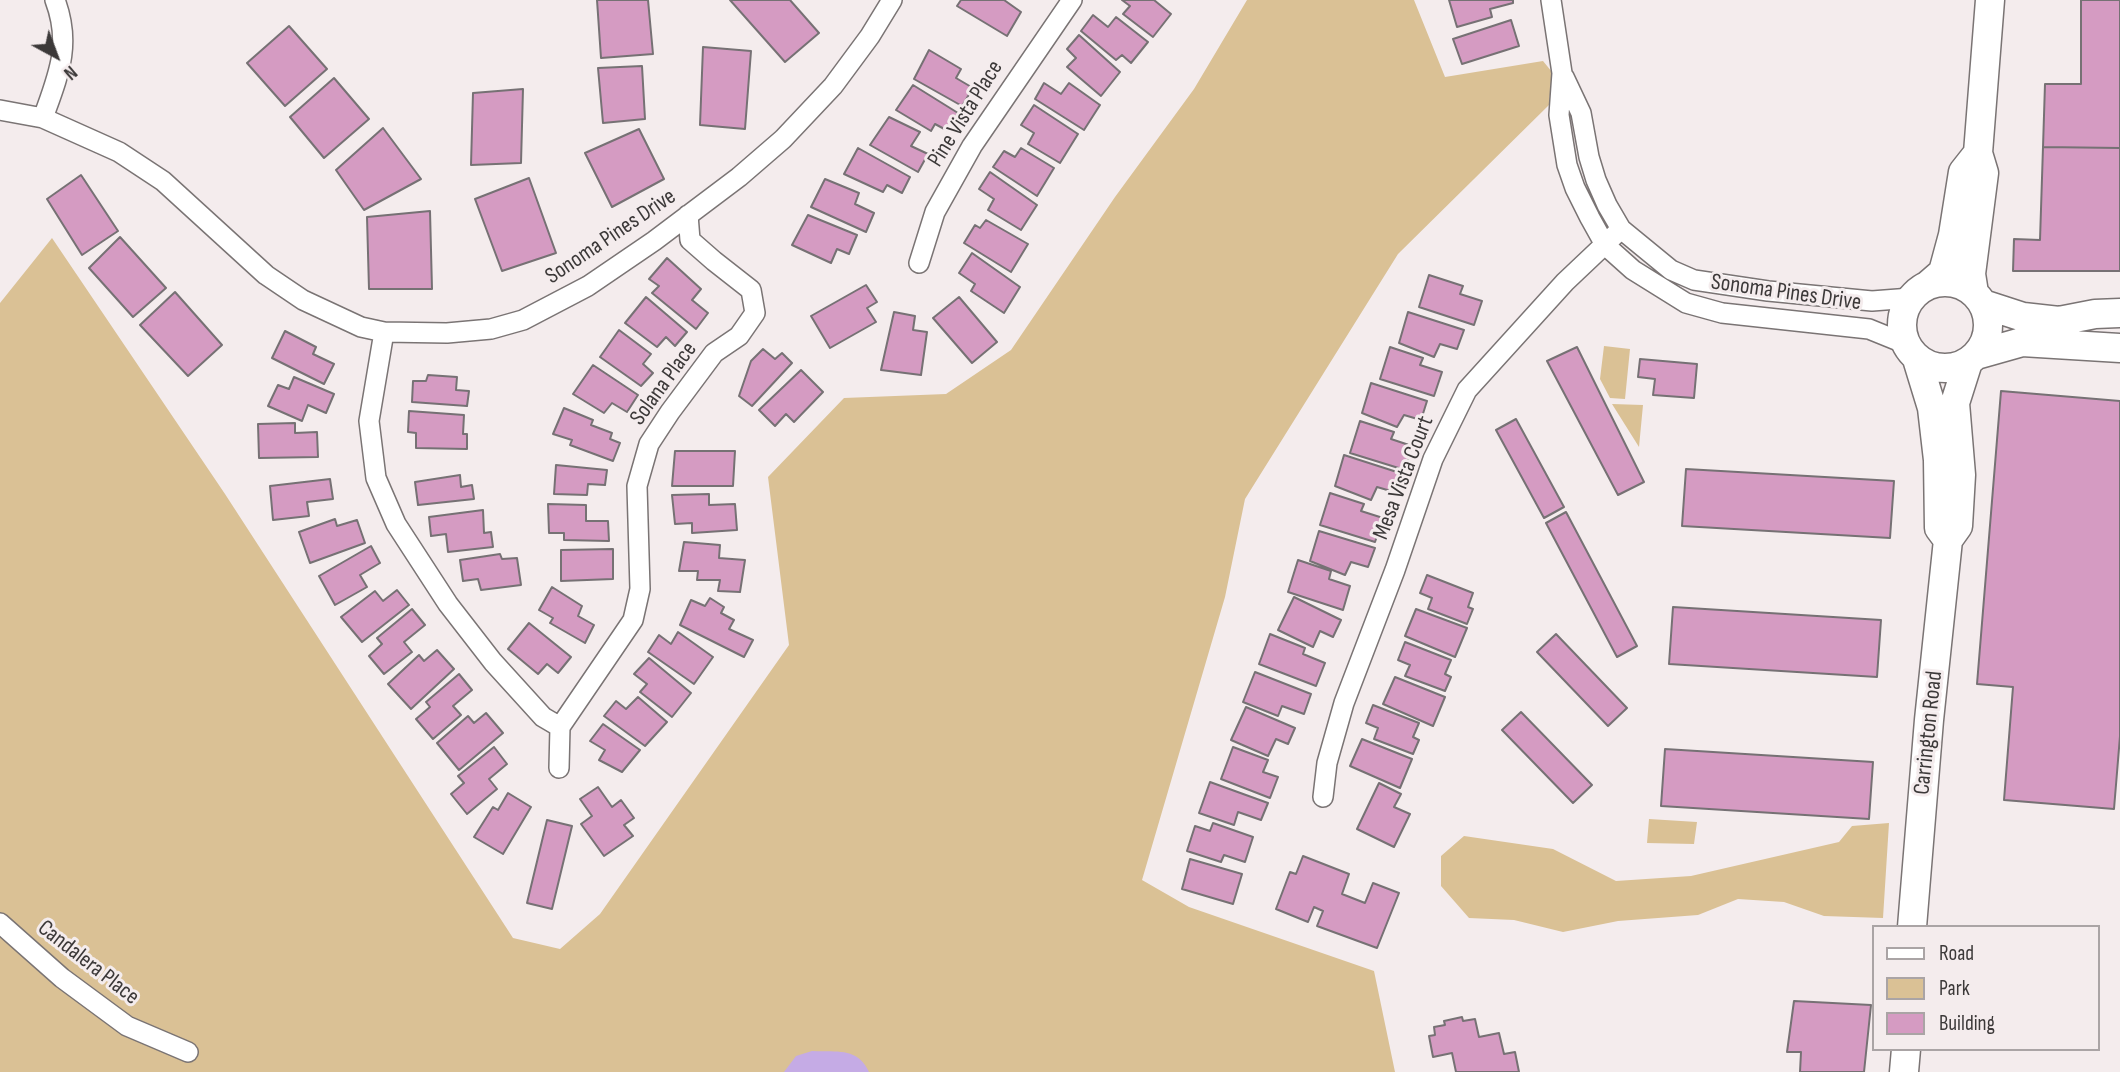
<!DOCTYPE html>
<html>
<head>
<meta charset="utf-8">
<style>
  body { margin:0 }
  #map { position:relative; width:2120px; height:1072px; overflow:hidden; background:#f4eced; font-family:"Sofia Sans Condensed",sans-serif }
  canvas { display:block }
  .legend { position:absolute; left:1872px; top:925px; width:228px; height:126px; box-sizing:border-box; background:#f4eced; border:2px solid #aaa4a5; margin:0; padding:9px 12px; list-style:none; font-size:21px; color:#3c3939 }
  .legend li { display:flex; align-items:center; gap:14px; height:35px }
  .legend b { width:35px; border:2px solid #aaa4a5 }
  .north { position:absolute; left:21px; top:21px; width:70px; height:70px; -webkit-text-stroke:5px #f4eced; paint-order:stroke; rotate:139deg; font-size:19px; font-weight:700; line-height:28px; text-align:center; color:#3c3939 }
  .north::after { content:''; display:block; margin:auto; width:24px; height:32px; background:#3c3939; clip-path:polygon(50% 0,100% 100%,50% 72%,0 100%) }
</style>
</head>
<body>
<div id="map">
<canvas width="2120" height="1072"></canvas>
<ul class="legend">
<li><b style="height:9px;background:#fff"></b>Road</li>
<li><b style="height:19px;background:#dac195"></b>Park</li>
<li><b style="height:19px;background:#d59bc2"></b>Building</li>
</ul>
<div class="north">N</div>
</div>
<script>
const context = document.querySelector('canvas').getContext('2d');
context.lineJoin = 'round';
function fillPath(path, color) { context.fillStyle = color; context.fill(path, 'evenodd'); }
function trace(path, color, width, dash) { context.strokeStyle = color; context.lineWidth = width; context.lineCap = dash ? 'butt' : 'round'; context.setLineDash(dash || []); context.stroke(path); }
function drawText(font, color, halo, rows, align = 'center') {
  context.font = font + ' "Sofia Sans Condensed",sans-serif'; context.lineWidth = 6; context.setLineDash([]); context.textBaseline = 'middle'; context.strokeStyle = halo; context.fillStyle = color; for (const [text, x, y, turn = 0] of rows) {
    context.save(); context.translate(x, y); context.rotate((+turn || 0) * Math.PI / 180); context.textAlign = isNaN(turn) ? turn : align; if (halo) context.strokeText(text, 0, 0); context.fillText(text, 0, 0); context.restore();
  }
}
fillPath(new Path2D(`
  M1247 0H1414L1445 77 1543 61 1552 72 1549 105 1398 254 1245 499 1225 597 1142 880 1189 907 1374 971 1395 1072H0V303L52 238 225 494 513 938 560 949 600 914 789 645 768 477 844 398 946 394 1011 350 1115 197 1194 89Z
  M1604 346 1630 349 1625 399 1610 398 1600 379Z
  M1612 404 1643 405 1639 447Z
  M1649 819 1697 822 1694 844 1647 843Z
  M1889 823 1883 918 1824 916 1784 902 1738 899 1698 915 1618 921 1563 932 1514 920 1469 918 1441 886V856L1464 836 1553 849 1616 881 1691 876 1839 842 1852 826Z`), '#dac195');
fillPath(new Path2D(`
  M812 1051C836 1052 858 1047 869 1072H784L796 1056Z`), '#c5abe5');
const building = new Path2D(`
  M597 0H648L653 54 601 58Z
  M730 0H790L819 33 785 62Z
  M961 0H1004L1021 12 1007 36 957 6Z
  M1122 0H1154L1171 14 1153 37 1123 14 1130 6Z
  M1449 0H1513V3L1490 9 1492 17 1457 27Z
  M2081 0H2120V148L2043 147 2045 84H2081Z
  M1093 15 1108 27 1116 17 1148 42 1131 63 1122 55 1116 60 1081 31Z
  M1511 20 1519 46 1462 64 1453 39Z
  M289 26 327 69 285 106 247 63Z
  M1079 35 1120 72 1101 96 1067 67 1076 58 1067 49Z
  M703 47 751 51 745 129 700 125Z
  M929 50 961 69 956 78 973 88 962 106 914 79Z
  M642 66 645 119 603 123 598 68Z
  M334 78 369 119 324 158 290 117Z
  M1044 83 1061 94 1069 83 1100 105 1084 130 1035 99Z
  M913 85 958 113 948 131 935 124 931 131 896 110Z
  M523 89 521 163 471 165 473 93Z
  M1034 105 1078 134 1060 163 1028 144 1034 133 1021 125Z
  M889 117 920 132 911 146 928 154 918 172 870 145Z
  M383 128 421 179 364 210 336 170Z
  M639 129 664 179 612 207 585 153Z
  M2043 147 2120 148V271H2013L2014 239 2040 240Z
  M858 148 910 177 902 193 887 185 883 192 844 174Z
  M1021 148 1054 168 1037 196 993 167 1004 151 1015 157Z
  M990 172 1037 205 1021 230 988 210 994 199 979 189Z
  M81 175 118 231 82 255 47 199Z
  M529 178 556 253 502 271 475 199Z
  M825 179 859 193 855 204 874 213 866 232 811 207Z
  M430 211 432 289H369L367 217Z
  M808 215 857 235 849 254 837 249 831 263 792 245Z
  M986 220 1028 244 1011 272 964 243 975 225 980 228Z
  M120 237 166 288 133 317 89 268Z
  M972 253 1020 287 1004 313 971 291 975 284 959 273Z
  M667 258 701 289 692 300 708 313 696 329 652 293 659 286 649 279Z
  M1429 275 1463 286 1460 294 1482 301 1474 325 1419 307Z
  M866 285 877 302 867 308 876 322 830 348 811 316Z
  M175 292 222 345 188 376 140 325Z
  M646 297 687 332 675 346 666 337 657 347 625 323Z
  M959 297 997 342 972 363 933 318Z
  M894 312 915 316 913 330 927 332 921 375 881 370Z
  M1408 312 1464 330 1457 349 1440 344 1434 357 1399 343Z
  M619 330 651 354 643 364 653 373 641 386 600 357Z
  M285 331 316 347 313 354 334 364 324 384 272 358Z
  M1390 347 1423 358 1420 365 1442 372 1434 396 1380 379Z
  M1577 347 1644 482 1618 495 1547 361Z
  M763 349 775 359 782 353 792 363 752 406 739 396 751 361Z
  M1640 359 1697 364 1694 398 1653 395 1655 379 1638 377Z
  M593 365 638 395 627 412 612 403 604 413 573 394Z
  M801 370 823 392 794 422 786 414 775 426 759 410Z
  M428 375 457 377 456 390 469 391 467 406 412 402 413 381H426Z
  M294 377 334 394 326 413 308 405 302 421 268 406 278 385 289 389Z
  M1371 383 1427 401 1421 420 1404 415 1397 427 1362 413Z
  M2001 391 2120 401V736L2114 809 2004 800 2013 687 1977 684Z
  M564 408 593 420 591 425 612 433 610 439 620 443 613 461 570 445 572 440 553 434Z
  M409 411 464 415 463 434H467V449L416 448V433L408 432Z
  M1516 419 1564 507 1544 518 1496 430Z
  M1360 421 1394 432 1391 439 1412 446 1405 470 1350 453Z
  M295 423V433L317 432 318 457 259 458 258 424Z
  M675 451H735L733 486H672Z
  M1344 455 1400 473 1394 492 1377 487 1371 500 1335 486Z
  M556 465 607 470 605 485 588 484 587 495 554 494Z
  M1686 469 1894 481 1890 538 1682 526Z
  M460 475 461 487 472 485 474 499 418 505 415 482Z
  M330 479 333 499 307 502 309 516 273 520 270 486Z
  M1330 493 1364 504 1361 511 1383 518 1375 542 1320 525Z
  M709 494V505L735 504 737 530 692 533V523L675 524 672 495Z
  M548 504 586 505V521H608L609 541 564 540V533H549Z
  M483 510 484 533 491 532 493 547 448 552 446 534 431 536 429 517Z
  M1566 512 1637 646 1617 657 1546 523Z
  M335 519 337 526 357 520 365 543 310 563 299 532Z
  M1319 531 1375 548 1368 567 1351 562 1345 575 1310 561Z
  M684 542 720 545 719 558 745 560 740 592 718 591 720 580H697L698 571H679Z
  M371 546 380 563 360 575 367 587 335 605 319 576Z
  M613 549V579L561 581V550Z
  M500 554 502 559 517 558 521 585 481 590 478 579 463 581 460 560Z
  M1298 560 1331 571 1329 579 1350 586 1343 610 1288 592Z
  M1427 575 1473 593 1468 607 1473 609 1467 624 1428 609 1432 598 1420 593Z
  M552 587 582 606 578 616 594 625 585 643 550 623 553 618 539 610Z
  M397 590 409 605 362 642 341 617 375 591 383 601Z
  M1294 597 1341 620 1333 637 1320 631 1313 647 1278 630Z
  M710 598 724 607 721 613 734 620 729 629 753 640 744 657 680 625 691 600 705 606Z
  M1673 607 1881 620 1877 677 1669 664Z
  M412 609 425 625 404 642 412 652 384 674 369 656 382 644 377 638Z
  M1416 609 1467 628 1455 657 1405 636Z
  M529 623 571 657 558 673 547 664 538 674 508 649Z
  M678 632 713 657 694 684 648 652 659 635 671 644Z
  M1270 634 1305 648 1303 654 1325 663 1316 686 1259 664Z
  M1556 634 1627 708 1608 726 1537 652Z
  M1405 642 1451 660 1445 674 1451 677 1445 691 1405 676 1410 665 1398 660Z
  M437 650 454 669 411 709 388 684 419 655 424 661Z
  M649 658 691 693 672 717 640 692 647 684 634 674Z
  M1255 672 1311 694 1304 714 1282 706 1278 716 1243 702Z
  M459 674 472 690 453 706 461 715 433 739 416 719 430 707 426 702Z
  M1395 677 1445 697 1433 726 1383 704Z
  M638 697 667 722 645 746 604 716 616 701 626 709Z
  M1373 705 1419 723 1413 737 1419 740 1413 754 1374 739 1378 728 1366 723Z
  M1246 707 1295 728 1288 744 1276 739 1268 756 1231 740Z
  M1521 712 1592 785 1573 803 1502 730Z
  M486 713 503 733 459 770 437 743 468 716 474 723Z
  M603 724 640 750 622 772 599 760 605 750 590 741Z
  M1362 739 1412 759 1400 788 1350 766Z
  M494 747 507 764 489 779 497 789 467 814 451 794 464 783 458 776Z
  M1233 747 1268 760 1263 772 1278 777 1270 798 1221 779Z
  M1665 749 1873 762 1869 819 1661 806Z
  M1210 782 1268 803 1261 820 1238 812 1234 825 1199 813Z
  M1379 783 1401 794 1394 807 1410 814 1394 847 1357 829Z
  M598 787 612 807 621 800 634 818 624 825 633 836 604 856 581 824 592 816 580 799Z
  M508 793 531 807 503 854 474 837 493 807 498 810Z
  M547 820 572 826 552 909 527 903Z
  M1213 823 1253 837 1245 862 1224 855 1221 862 1187 851 1195 826 1210 831Z
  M1303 856 1349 874 1342 894 1365 903 1373 883 1399 893 1377 948 1317 926 1323 911 1314 907 1308 922 1276 909 1290 872 1296 874Z
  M1190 859 1242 874 1233 904 1182 889Z
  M1794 1001 1871 1005 1864 1072H1800L1801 1052H1787Z
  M1462 1017 1463 1021 1475 1019 1479 1037 1499 1033 1504 1054 1515 1052 1519 1072H1456L1452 1053 1433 1057 1429 1036 1435 1035 1434 1027 1445 1025 1444 1021Z`);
fillPath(building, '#d59bc2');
trace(building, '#767174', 2);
const street = new Path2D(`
  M1551 0 1562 73 1559 115 1567 165 1575 188 1590 218 1605 245 1633 270 1686 303 1722 313 1869 329 1906 344
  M1564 77 1581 113 1589 157 1596 180 1607 205 1621 229 1671 270 1694 280 1768 291 1872 301 1911 298
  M0 110 43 118 119 152 163 181 266 275 303 300 361 327 384 332 447 333 491 329 523 320 588 286 654 241 739 177 783 139 833 86 870 36 892 0
  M43 118C58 76 72 45 55 0
  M919 263 935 212 972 146 1072 0
  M384 332 369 421 376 478 396 524 448 604 493 662 543 717 560 727 633 620 640 589 637 486 649 444 670 412 714 353 739 336 755 313 751 290 714 261 690 240 688 215
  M559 768 560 727
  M1323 797 1327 763 1344 703 1395 570 1433 459 1467 390 1565 282 1621 229
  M0 923 62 978 127 1026 188 1052`);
const secondary = new Path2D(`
  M1902 325a43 43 0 1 1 86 0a43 43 0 1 1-86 0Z
  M1928 285 1943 272 1953 235 1963 172 1978 153
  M1974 293 1971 274 1984 173 1978 153 1990 0
  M1983 304 2023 317 2059 321 2095 314 2120 313
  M1976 355 2022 342 2120 348
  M1917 359 1932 408 1938 460 1939 528 1948 540
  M1912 927 1929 720 1948 540 1958 526 1961 475 1955 403 1968 362
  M1904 1072 1906 1049`);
trace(street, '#7a7474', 22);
trace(secondary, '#7a7474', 31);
trace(street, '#fff', 19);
trace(secondary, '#fff', 28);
drawText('23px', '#3c3939', '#f4eced', [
  ["Pine Vista Place",966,114,-58],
  ["Sonoma Pines Drive",611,237,-34],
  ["Sonoma Pines Drive",1786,293,8],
  ["Solana Place",664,384,-54],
  ["Mesa Vista Court",1404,478,-69],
  ["Carrington Road",1929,733,-84],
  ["Candalera Place",88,963,38]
]);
</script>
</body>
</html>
